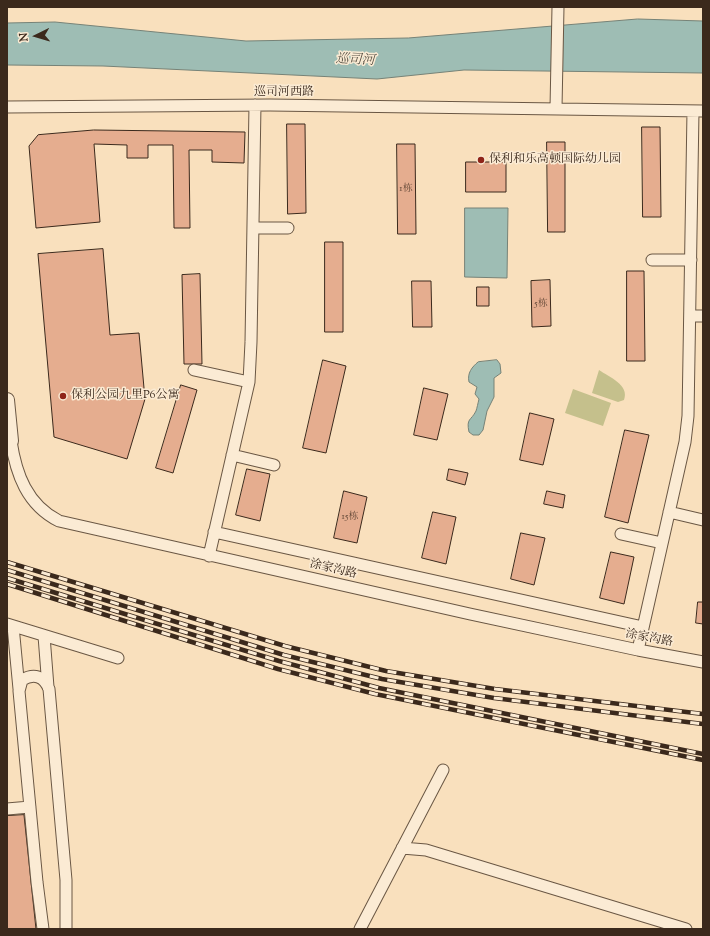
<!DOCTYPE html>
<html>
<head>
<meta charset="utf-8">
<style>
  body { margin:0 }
  #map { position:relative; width:710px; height:936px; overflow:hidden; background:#f9e0bd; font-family:"Sorts Mill Goudy",serif }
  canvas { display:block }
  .frame { position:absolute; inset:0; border:8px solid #3b291c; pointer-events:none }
  .north { position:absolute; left:16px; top:16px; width:40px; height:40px; -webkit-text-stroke:3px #fbebd4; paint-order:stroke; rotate:265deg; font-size:11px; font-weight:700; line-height:16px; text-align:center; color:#3b291c }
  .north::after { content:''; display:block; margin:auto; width:14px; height:18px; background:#3b291c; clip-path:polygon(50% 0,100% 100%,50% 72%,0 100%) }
</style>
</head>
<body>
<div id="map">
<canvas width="710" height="936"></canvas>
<div class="frame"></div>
<div class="north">N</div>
</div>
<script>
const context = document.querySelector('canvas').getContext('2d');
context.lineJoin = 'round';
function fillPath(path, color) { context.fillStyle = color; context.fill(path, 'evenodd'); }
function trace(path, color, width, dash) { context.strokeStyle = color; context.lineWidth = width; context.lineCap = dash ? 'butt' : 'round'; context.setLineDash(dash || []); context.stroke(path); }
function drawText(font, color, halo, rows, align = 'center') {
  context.font = font + ' "Sorts Mill Goudy","Noto Serif SC",serif'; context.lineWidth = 3; context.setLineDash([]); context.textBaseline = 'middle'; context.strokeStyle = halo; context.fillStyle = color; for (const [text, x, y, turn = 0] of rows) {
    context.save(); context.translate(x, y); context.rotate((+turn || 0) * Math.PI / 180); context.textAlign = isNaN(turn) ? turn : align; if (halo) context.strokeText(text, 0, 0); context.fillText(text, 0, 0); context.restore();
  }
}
fillPath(new Path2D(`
  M599 370C609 377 630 385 624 400L618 402 592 393Z
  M573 389 611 403 603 426 565 413Z`), '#c5c08c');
const water = new Path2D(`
  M638 19 703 21V73L464 70 377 79 103 66 7 65V23L55 22 246 41 408 38Z
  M465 208H508L507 278 465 277Z
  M497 360 500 364 501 373 494 378V397L487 411 483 430 479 435H473L469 432C466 418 471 421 476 411 477 408 478 403 479 399L475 394 477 387 469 382C467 373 472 367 478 362Z`);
fillPath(water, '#9ebdb4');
trace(water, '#768277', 1);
const building = new Path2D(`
  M287 124H305L306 213 288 214Z
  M642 127H660L661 217H643Z
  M94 130 245 132 244 163 212 162V150H189L190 228H174L173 145H148V158H127V145L94 144 100 222 36 228 29 146 38 135Z
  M547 142H565V232H548Z
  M397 144H415L416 234H398Z
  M466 162H506V192H466Z
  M325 242H343V332H325Z
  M103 249 110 335 139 333 145 399 127 459 54 437 38 254Z
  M627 271H644L645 361H627Z
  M200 274 202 364H184L182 275Z
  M550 280 551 326 532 327 531 281Z
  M412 281H431L432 327H413Z
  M477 287H489V306H477Z
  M323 360 346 366 326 453 303 448Z
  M181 385 197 390 173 473 156 468Z
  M424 388 448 394 437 440 414 435Z
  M530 413 554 419 543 465 520 460Z
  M625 430 649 435 628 523 605 517Z
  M247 469 270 474 260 521 236 515Z
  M449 469 468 473 465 485 447 480Z
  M344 491 367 497 357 543 334 538Z
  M547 491 565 495 563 508 544 504Z
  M433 512 456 517 446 564 422 558Z
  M521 533 545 538 534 585 511 579Z
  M611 552 634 557 624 604 600 598Z
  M698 602H703V624L696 623Z
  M24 815 36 929H7V816Z`);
fillPath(building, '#e5ad8f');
trace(building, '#3b291c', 1);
const minor = new Path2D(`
  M7 107 270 105 703 111
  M556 108 558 7
  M253 228H288
  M652 260H691
  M691 316H703
  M194 370 249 382
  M7 440 11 441C16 474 27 505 59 521L470 614 638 650 703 662
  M232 455 274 465
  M669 512 703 520
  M214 532 643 627
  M621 534 662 543
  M209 556 249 382 251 342 255 105
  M7 624 118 658
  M13 626 19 689
  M44 636 48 687
  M638 650 685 442 688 416 693 111
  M7 809 30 807
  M402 848 426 850 686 929
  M43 929 37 882 19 691 22 680C34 673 44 676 49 689L66 880V929
  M360 929 443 770`);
const tertiary = new Path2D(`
  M7 400 11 441`);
trace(minor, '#6a5744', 13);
trace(tertiary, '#6a5744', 16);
trace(minor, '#fbebd4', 11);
trace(tertiary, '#fbebd4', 14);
const rail = new Path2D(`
  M7 562 285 646 386 671 495 689 703 714
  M7 570 284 655 382 679 494 698 703 724
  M7 578 279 661 379 688 703 754
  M7 584 278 669 375 694 703 760`);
trace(rail, '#3b291c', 4.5);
trace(rail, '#fbebd4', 3, [9]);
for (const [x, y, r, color] of [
  [481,160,4,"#8f2418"],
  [63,396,4,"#8f2418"]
]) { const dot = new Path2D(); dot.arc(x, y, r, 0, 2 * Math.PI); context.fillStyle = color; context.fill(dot); trace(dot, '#fbebd4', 1.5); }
drawText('10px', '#664a39', null, [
  ["1栋",406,189],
  ["5栋",541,304],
  ["15栋",350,517]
]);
drawText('12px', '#3b291c', '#fbebd4', [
  ["巡司河西路",284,93],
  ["涂家沟路",333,570,13],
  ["涂家沟路",649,639,11]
]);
drawText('12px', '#3b291c', '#fbebd4', [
  ["保利和乐高顿国际幼儿园",489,160],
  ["保利公园九里P6公寓",71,396]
], 'left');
drawText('italic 13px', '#544e42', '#fbebd4', [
  ["巡司河",355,61,3]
]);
</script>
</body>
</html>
